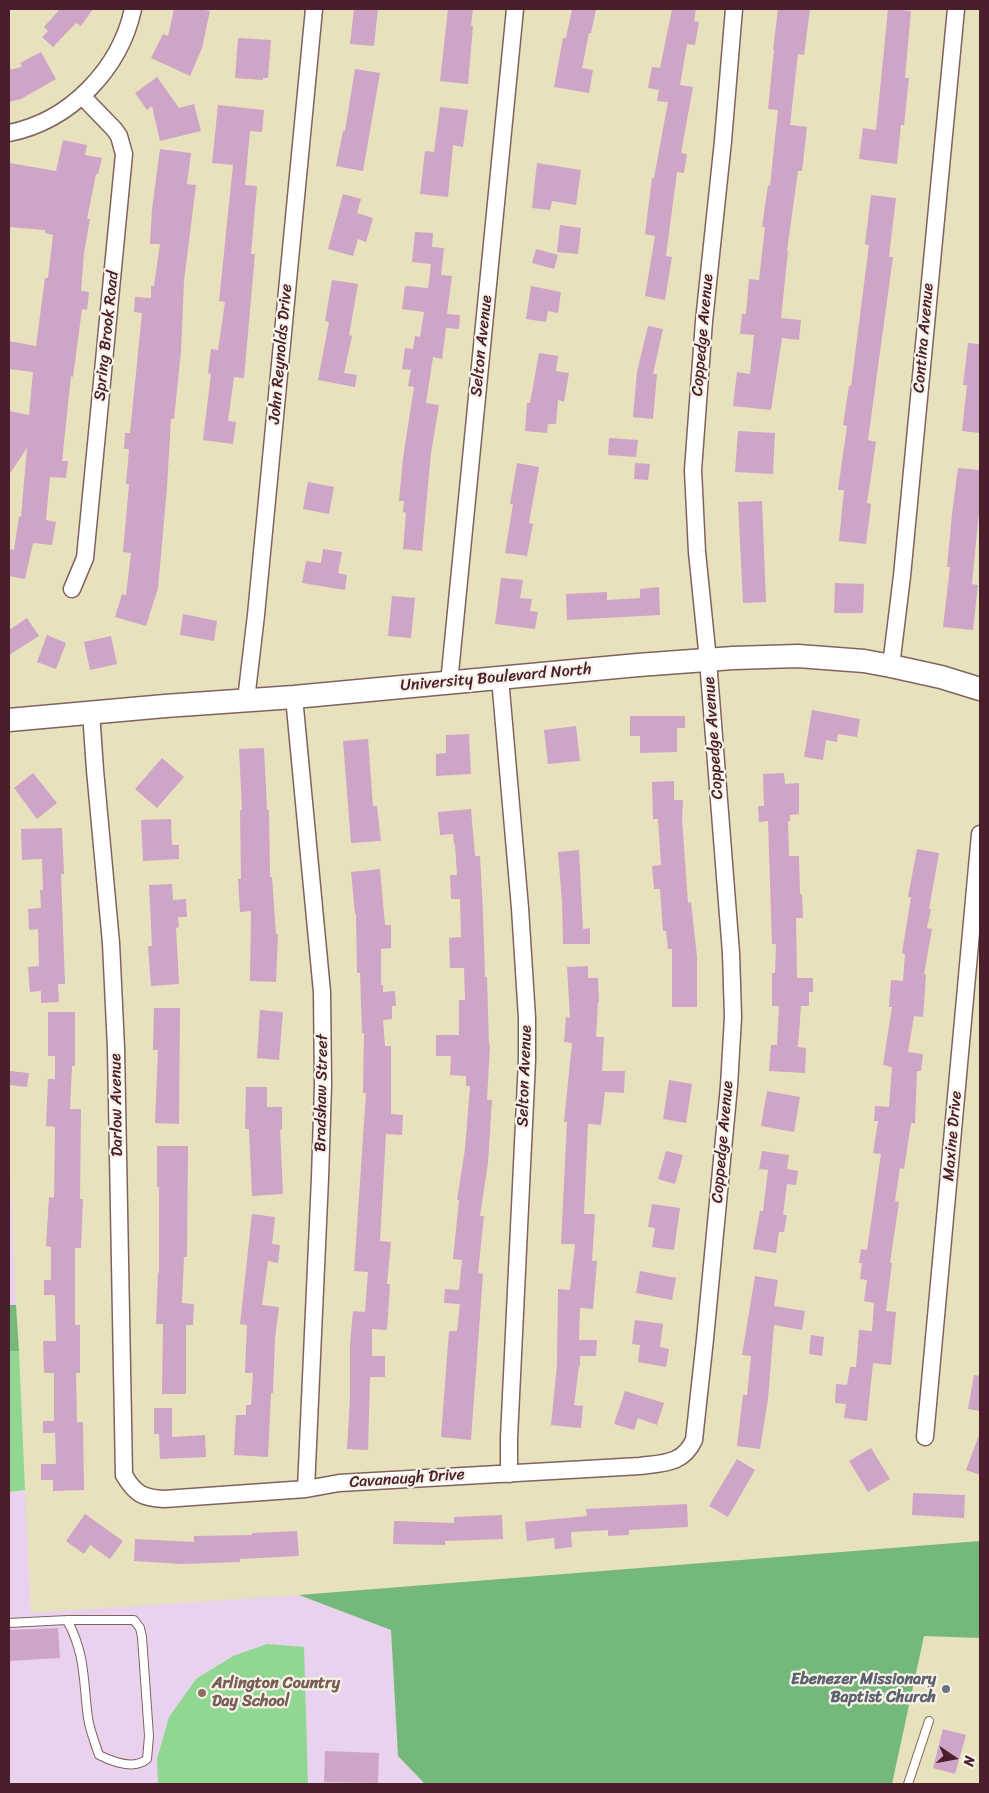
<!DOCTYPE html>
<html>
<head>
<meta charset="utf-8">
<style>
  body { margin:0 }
  #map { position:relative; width:989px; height:1793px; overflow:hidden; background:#e8e1be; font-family:Sriracha,sans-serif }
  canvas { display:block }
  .frame { position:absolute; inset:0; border:10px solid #4a1f2b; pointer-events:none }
  .north { position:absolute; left:929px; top:1733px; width:50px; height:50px; -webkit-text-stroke:4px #f7f3e8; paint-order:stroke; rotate:102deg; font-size:14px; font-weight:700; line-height:20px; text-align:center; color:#4a1f2b }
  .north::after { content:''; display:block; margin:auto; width:18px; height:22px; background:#4a1f2b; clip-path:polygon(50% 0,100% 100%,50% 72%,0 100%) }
</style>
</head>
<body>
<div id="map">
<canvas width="989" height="1793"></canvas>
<div class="frame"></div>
<div class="north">N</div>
</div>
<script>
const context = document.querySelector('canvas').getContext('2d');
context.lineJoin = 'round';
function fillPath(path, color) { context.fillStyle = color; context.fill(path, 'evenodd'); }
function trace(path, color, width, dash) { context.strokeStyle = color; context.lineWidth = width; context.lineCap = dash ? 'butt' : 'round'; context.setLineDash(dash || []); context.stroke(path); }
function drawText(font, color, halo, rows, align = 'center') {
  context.font = font + ' Sriracha,sans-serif'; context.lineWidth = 4.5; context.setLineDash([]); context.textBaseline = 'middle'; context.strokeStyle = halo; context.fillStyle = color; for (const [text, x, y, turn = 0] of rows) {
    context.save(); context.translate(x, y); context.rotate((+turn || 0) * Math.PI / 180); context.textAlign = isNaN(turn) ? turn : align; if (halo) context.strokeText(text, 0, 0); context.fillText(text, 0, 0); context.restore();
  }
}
fillPath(new Path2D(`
  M9 1149 16 1305H9Z
  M25 1490 31 1613 299 1595 391 1630 398 1756 425 1784H9V1492Z`), '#e8d2ee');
fillPath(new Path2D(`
  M9 1351H19L25 1490 9 1492Z
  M267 1644 304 1647 308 1784H158L157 1759 169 1717 196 1679 233 1656Z`), '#90d892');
fillPath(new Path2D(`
  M9 1305H16L19 1351H9Z
  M980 1541V1638L924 1636 892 1784H425L398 1756 391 1630 299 1595Z`), '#74b87c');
fillPath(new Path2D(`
  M60 9H93L81 26 76 23 53 47 42 37 48 31 44 27Z
  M174 9H199L210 11 202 48 190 76 151 58 163 34 168 36Z
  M354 9H378L374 46 350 44Z
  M448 9H473L471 25 473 26 468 84 440 81Z
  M572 9H596L591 33H589L582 68 593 70 589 93 554 87 563 38H566Z
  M672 9H696L694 21 699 22 695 45 687 44 680 85 693 87 681 153 687 154 684 173 677 172 666 256 672 257 665 300 645 296 655 236 645 234 652 178H654L668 102 657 101 659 90 648 88 652 67 660 68Z
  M778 9H810L804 55 798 54 790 125 807 127 802 171H798L787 251H788L781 318 801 320 799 340 782 338 771 410 733 406 737 372 750 374 754 335 740 334 742 314H746L749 279 759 280 765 227H762L768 185 770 186 778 110 768 109 774 50H773Z
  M888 9 911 11 905 78H909L904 125H901L897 164 859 159 863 128 876 130Z
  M238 38 271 40 268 78H263V80L235 78Z
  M41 52 56 79 21 99 9 102V70L22 67 20 63Z
  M355 69 380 73 363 171 336 166 343 131H345Z
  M157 77 179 108 194 104 201 131 160 141 152 106 147 110 135 93Z
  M218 105 264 110 262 132 250 131 245 185 257 186 251 254H255L244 378 234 377 228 421 236 422 233 444 203 440 211 374 208 373 211 349 218 350 225 302 219 301 233 165 212 163Z
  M440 107 468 110 463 147 453 145 448 197 420 194 425 151 434 152Z
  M63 140 87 145 85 155 102 158 98 174H96L87 219H90L84 253 81 291 89 292 87 310 82 309 73 377 71 376 62 461H68L66 478 50 477 46 520 56 522 52 545 33 543 25 579 9 576V549L14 550 19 516 21 517 27 448 9 475V411L29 415 33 372 9 369V341L36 346 45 278H48L53 235 45 233V230L9 227V163L56 171Z
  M160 149 191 153 187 184 196 185 184 281 181 351 174 419H171L167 487 158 588 146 626 115 617 122 594 126 595 131 553 123 552 129 484H126L129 449H124L125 433H130L142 313 134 312 135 297 151 298V286H154L160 244H150L152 209Z
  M537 163 581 170 576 205 552 201 550 210 532 208Z
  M343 194 361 199 357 213 373 218 366 242 358 239 353 256 328 249Z
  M871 195 896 198 889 257H893L868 440 876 442 867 503 871 504 866 544 839 541 844 490H838L847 426 843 425 849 386H851L869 245 865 244Z
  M560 225 581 228 578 254 557 252Z
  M415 232 433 233 432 247 444 248 441 275 452 276 447 314 460 315 459 329 446 328 442 359 433 357 426 403 439 405 431 453 422 551 403 549 406 513 403 512 404 501H399L403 458 414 387 408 386 411 370 402 369 405 348 413 349 415 336 420 337 424 312 402 309 405 286 428 288 431 264 412 262Z
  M536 249 558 255 554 269 532 263Z
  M332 280 358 284 349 335 352 336 344 373 357 375 355 387 318 380 329 322 325 321Z
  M531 286 561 292 558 313 548 311 546 322 526 319Z
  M648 326 663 329 653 374H657L653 419 633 417 637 372Z
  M968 343 980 344V433L962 431 967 385H963Z
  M539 353 558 356 556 371 569 373 564 402 558 400 556 424H548L547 433 525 431 527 403H530Z
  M738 431 775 433 773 474 735 472Z
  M609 438 638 440 636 457 608 455Z
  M517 463 539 467 529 523 533 524 527 556 505 553 513 504H510Z
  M635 463 650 464 648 480 634 479Z
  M958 468 980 470V502L972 584 978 585 973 630 943 627 950 567H947L952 514Z
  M308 482 334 487 329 514 303 509Z
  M762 501 766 602 743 603 738 502Z
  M323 549 342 552 338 573 347 575 345 590 302 583 306 561 321 563Z
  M501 578 523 580 520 598 532 599 530 611 538 612 535 629 495 624Z
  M835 583 864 584 863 613H834Z
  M659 587 660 615 567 620 566 594 607 592V600L640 598V589Z
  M392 596 415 598 411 638 388 636Z
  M183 614 217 621 214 641 180 635Z
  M27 618 39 636 9 655V630Z
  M47 635 66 643 56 669 37 662Z
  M111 636 117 664 90 670 84 642Z
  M812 710 860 719 857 737 838 734 837 742 826 740 823 760 804 757Z
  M630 716H685V728H677V752L640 753V736H630Z
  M576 726 580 761 548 764 544 730Z
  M469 734 471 774 436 776V754L446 753V735Z
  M368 739 373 806H377L381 841 351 843 343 741Z
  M264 748 267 810H269L270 877H272L276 934H278L276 982 250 981 251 911 240 912 238 879H241L240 810H242L239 749Z
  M162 758 184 777 157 808 135 789Z
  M33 773 57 803 37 819 14 788Z
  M784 773 785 784 799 783V814L790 815V821H788L789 856H799L800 894H802L803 918H796L797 978H813V992H809V1006H801L798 1047 806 1048 805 1073 769 1071 771 1045H777L779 1006H772V973H775L776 944H772L768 821 759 822 758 806H764L763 774Z
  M674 781V800H683L682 819 688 903 691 902 697 957V1007H672V949H668L666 931H663L660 889H654L652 866 661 865 658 819H653L652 782Z
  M471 809 475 856H480L483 913 485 977H487L489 1045H490L487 1100H492L488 1163 480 1216H484L478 1273 483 1274 471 1440 441 1437 449 1331H457L460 1304 444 1303 445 1289 459 1290 462 1260 453 1259 459 1200H457L465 1149 470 1086H466V1076L450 1075 451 1056H436V1035H459V1000H465L464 968H450L449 938 461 937 460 899H451L450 875H457L455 844H454L453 834 440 835 438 812Z
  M171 819 172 845H179V859L143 861 141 820Z
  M62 828 64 874H61L65 984H58L59 1002 41 1003V991L30 992 28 967 39 966 38 929 29 930 28 909 41 908 40 890H43L42 859 22 860 21 829Z
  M917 849 939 853 929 909H931L927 928 932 929 924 974 926 975 923 1017 914 1016 908 1052 923 1054 921 1071H917L915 1123H911L904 1169 900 1168 895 1201 899 1202 890 1263H892L886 1311 896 1312 891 1365 873 1363 867 1421 844 1418 846 1404 835 1403 836 1384 847 1385 850 1367H856L859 1330 872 1331 874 1303 864 1301 867 1280 860 1279 862 1263H859L861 1249 867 1250 881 1154 873 1153 878 1121H874L875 1106 889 1107 892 1067 883 1065 892 1007H889L891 980 903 981 905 954 902 953 911 897H908Z
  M579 850 583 929 590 928V944H563L562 902 558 852Z
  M380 869 385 925H391V948L381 949V985H383V992L395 991 396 1006H392V1019L383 1020 385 1046H391V1114L403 1115 402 1135 386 1134 380 1241 391 1242 387 1284H390L387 1330 372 1329V1356H385V1377H370L368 1450 347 1449 350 1399V1345L353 1311 365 1312 368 1272 354 1271 366 1093H363L364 1033H362L360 973H357L356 914H355L351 872Z
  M172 884 173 900 186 899 187 917H178L179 927 176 928 179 984 151 986 148 946H152L149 885Z
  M588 966V978H598L599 1002H598L596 1037H604L602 1071H625L624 1093 605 1092 601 1125 588 1124 584 1214H595L592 1261H597L593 1309 580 1308 579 1340H597L596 1356H580V1366H579L574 1405 583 1406 581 1428 551 1425 557 1365 558 1289 570 1290 575 1244H561L567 1122H564L572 1043 564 1042 566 1017 570 1018 567 967Z
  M154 1008H180L179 1124 155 1123 158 1050H153Z
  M260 1010 283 1012 279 1060 257 1058Z
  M48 1012H75V1066H72L70 1109H81L80 1199H83L81 1248H75V1325H80V1373H76L77 1422H83L84 1490 53 1491V1480H41V1464H56L55 1433H43V1421H54V1373H44L43 1341H56L55 1295H44V1280H51V1247L46 1246 49 1197 54 1198 55 1127 46 1126 48 1079H55V1056H48Z
  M10 1071 29 1073 27 1087 9 1085Z
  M669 1080 692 1084 686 1123 663 1119Z
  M246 1087H267V1107H282V1130H280L283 1194 252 1196 249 1129H245Z
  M767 1091 800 1097 794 1132 761 1126Z
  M157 1146H188L187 1257H184L182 1303 194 1304 193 1325H186V1394H162L163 1324H156L158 1273H159V1187H157Z
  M666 1151 683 1155 675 1184 658 1179Z
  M762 1151 789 1155 787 1169 798 1171 796 1185 787 1184 783 1215H787L784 1232H779L776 1253 753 1249 760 1211H763L768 1170 759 1169Z
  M652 1204 680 1208 674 1250 652 1247 655 1228 648 1227Z
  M252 1214 275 1217 272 1244 280 1245 278 1263 268 1261 262 1305 279 1307 275 1338 273 1393H271L268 1457 234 1455 236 1415H246V1405H251L253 1373H245L247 1325 240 1324Z
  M640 1271 676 1278 672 1300 636 1293Z
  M755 1276 778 1280 774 1306 805 1311 802 1330 774 1325 768 1399 760 1449 737 1446 743 1395H747L751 1356 742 1355Z
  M635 1320 663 1324 660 1347 669 1349 666 1367 638 1362 640 1345 632 1344Z
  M811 1335 824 1337 822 1356 809 1354Z
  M974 1375 980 1376V1411L968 1409Z
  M625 1391 664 1403 657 1425 638 1418 634 1430 614 1424Z
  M154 1408H172V1437L205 1435 206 1457 160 1459 159 1434H154Z
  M979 1435 980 1436V1475L966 1470Z
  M871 1448 890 1479 868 1492 849 1461Z
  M737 1459 755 1470 728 1517 709 1506Z
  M913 1493 965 1495 964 1518 912 1515Z
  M687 1504 688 1527 629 1530V1535L608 1536V1530L571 1532 572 1547 555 1549 554 1538 527 1541 525 1522 587 1516 586 1509Z
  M85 1514 123 1541 110 1559 90 1545 84 1554 66 1541Z
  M502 1515 503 1539 445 1541V1545L393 1544 394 1521 454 1523V1517Z
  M297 1531 299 1556 240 1559V1562L182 1564 134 1561 135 1539 194 1542V1536L252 1535V1533Z
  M58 1628 60 1658 9 1661V1630Z
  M943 1729 966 1735 955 1774 933 1768Z
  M325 1751 379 1753 378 1783 324 1782Z`), '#cea4c7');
const lane = new Path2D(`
  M9 1623 67 1620H134L140 1628 142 1637 149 1736 147 1759C134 1770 113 1762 99 1755 95 1743 90 1731 88 1718 83 1681 86 1655 67 1620
  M908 1784 929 1721`);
const street = new Path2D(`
  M9 133C70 121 120 69 133 9
  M72 589 85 558 124 154 119 136 114 129 82 96
  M891 666 902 576 956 9
  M500 678 520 908 527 1018V1060L509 1438V1474
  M449 683 515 9
  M294 697 322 992 323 1085 320 1178 306 1489
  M246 700 256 615 314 9
  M91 712 95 770 111 943 116 1048 124 1475C135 1494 143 1498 164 1499L306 1489 339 1483 640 1466C664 1463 683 1464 694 1440L705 1339 729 1086 733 1017 731 953 708 660 697 552 693 470 704 321 723 141 734 9
  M925 1437 980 834`);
const secondary = new Path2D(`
  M9 720 165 706 294 697 638 665 733 658 798 656 864 661 891 666 941 677 980 689`);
trace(lane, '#81635e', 10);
trace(street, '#81635e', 19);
trace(secondary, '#81635e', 25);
trace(lane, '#fff', 8);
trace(street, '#fff', 16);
trace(secondary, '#fff', 22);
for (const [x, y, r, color] of [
  [946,1689,5,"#6b7280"],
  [202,1693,5,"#8d6e63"]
]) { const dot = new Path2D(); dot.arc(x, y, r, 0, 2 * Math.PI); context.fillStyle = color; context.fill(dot); trace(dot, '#f7f3e8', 2); }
drawText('16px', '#4a1f2b', '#f7f3e8', [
  ["Coppedge Avenue",703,335,-85],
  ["Spring Brook Road",107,336,-84],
  ["Contina Avenue",924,338,-85],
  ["Selton Avenue",482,346,-84],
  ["John Reynolds Drive",281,354,-85],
  ["University Boulevard North",496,678,-5],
  ["Coppedge Avenue",714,738,-94],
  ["Selton Avenue",525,1076,-88],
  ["Bradshaw Street",322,1093,-89],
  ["Darlow Avenue",117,1105,-91],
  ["Maxine Drive",953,1136,-85],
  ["Coppedge Avenue",723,1142,-85],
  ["Cavanaugh Drive",407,1479,-4]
]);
drawText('bold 16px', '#5b616d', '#f7f3e8', [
  ["Ebenezer Missionary",936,1680],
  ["Baptist Church",936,1698]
], 'right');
drawText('bold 16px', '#785e54', '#f7f3e8', [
  ["Arlington Country",212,1684],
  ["Day School",212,1702]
], 'left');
</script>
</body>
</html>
